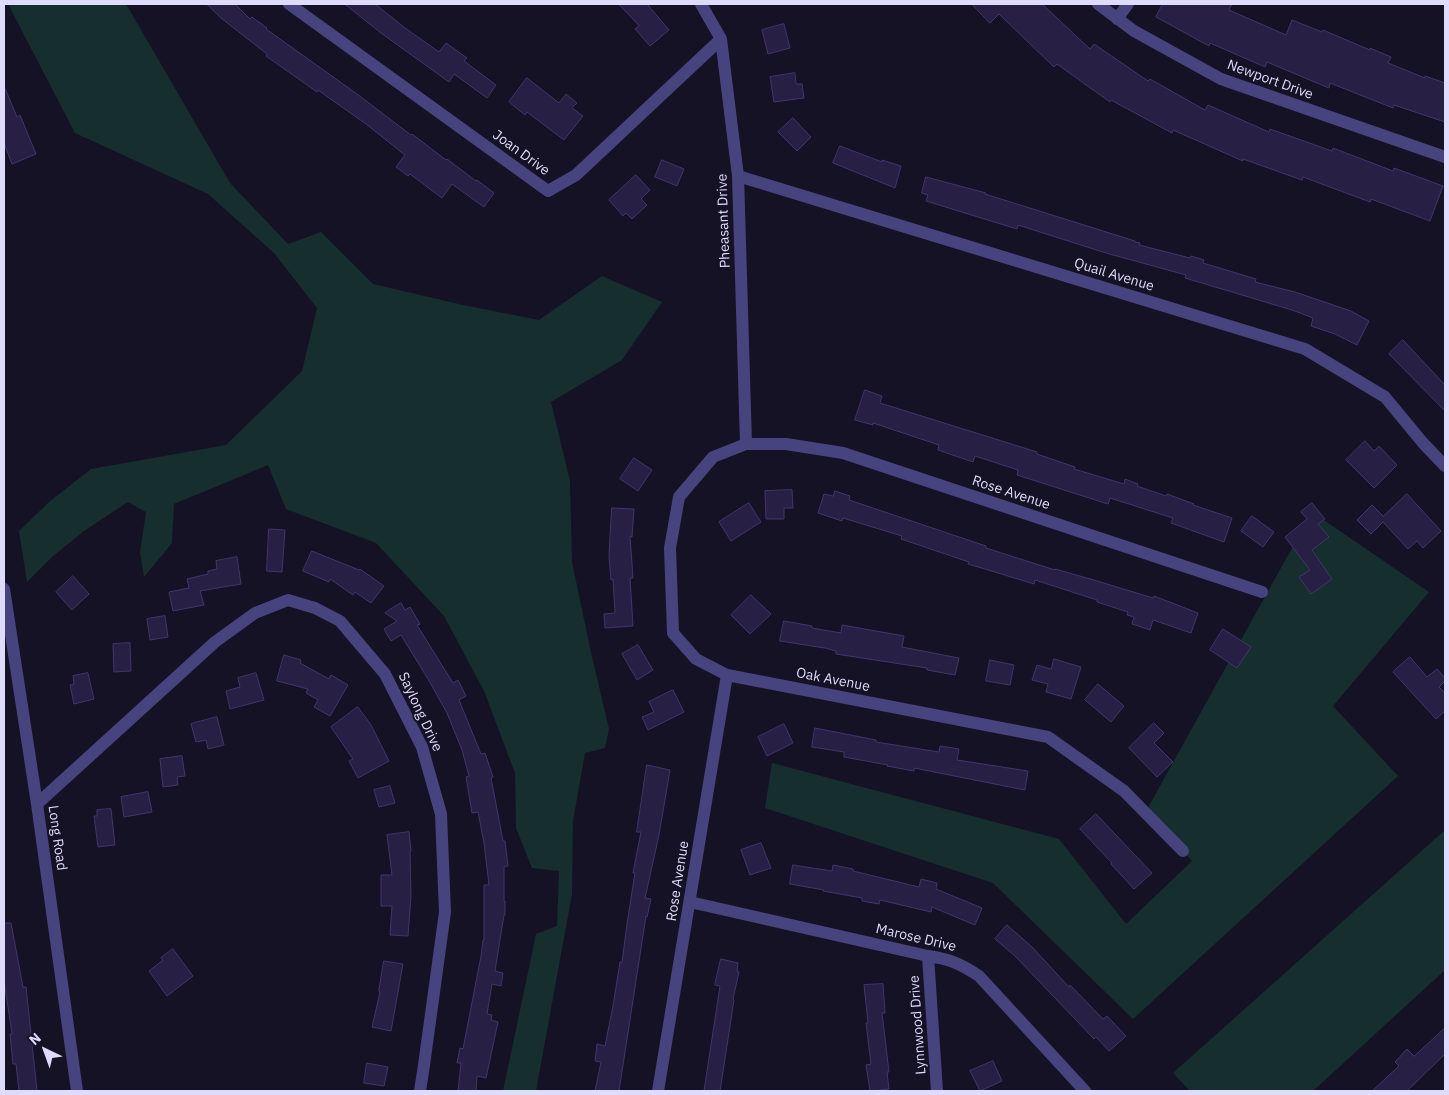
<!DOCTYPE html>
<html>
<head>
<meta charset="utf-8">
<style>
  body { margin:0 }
  #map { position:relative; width:1449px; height:1095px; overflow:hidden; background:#161225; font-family:"IBM Plex Sans",sans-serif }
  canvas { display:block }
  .frame { position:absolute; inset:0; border:5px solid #dfdbfb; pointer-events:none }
  .north { position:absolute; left:20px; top:1025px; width:50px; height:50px; -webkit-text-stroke:4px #161225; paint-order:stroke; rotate:318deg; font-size:14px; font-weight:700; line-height:20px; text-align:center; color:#dfdbfb }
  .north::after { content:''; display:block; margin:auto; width:18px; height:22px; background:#dfdbfb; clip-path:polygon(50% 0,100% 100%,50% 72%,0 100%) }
</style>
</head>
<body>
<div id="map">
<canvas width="1449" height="1095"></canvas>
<div class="frame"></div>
<div class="north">N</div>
</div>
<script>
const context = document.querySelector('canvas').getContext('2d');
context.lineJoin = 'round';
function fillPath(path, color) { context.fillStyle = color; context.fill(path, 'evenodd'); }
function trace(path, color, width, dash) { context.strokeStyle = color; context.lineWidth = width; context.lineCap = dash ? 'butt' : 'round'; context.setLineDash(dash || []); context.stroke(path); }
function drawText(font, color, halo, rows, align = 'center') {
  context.font = font + ' "IBM Plex Sans",sans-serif'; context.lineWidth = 4; context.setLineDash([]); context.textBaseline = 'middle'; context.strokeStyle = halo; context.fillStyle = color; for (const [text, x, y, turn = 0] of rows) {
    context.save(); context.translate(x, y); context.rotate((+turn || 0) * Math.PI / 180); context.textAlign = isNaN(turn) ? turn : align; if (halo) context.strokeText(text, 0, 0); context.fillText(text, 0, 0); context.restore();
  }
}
fillPath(new Path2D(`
  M8 4H126L230 183 288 244 321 232 373 284 463 305 539 320 602 276 662 302 622 360 551 402 570 481 572 562 590 648 609 729 605 748 585 753 573 821 572 894 536 1091H503L536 934 557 926 559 871 532 868 516 828 515 773 484 691 444 616 376 543 286 509 268 465 174 504 172 543 144 577 140 552 146 512 128 502 84 531 52 557 27 582 19 531 49 502 91 469 226 445 302 371 317 308 274 253 208 194 75 133Z
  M1312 512 1429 592 1333 706 1398 776 1133 1019 993 883 765 808 772 763 1059 839 1126 924 1192 861 1145 813Z
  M1445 830V970L1313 1091H1190L1173 1073Z`), '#162e2e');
const building = new Path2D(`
  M207 4H235L250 19 252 17 267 28 266 29 357 94 411 135 412 134 446 160 447 159 476 181 477 180 494 193 484 207 452 184 442 198 410 174 408 176 396 167 405 155 366 124 318 90 317 92 266 56 267 54 221 18Z
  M345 4H375L405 28 439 52 446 43 467 58 464 61 496 85 487 98 454 74 449 82 381 33Z
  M619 4H647L669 30 650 46 635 29 639 26Z
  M972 4H1042L1090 49 1094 44 1148 81 1150 79 1205 110 1208 105 1269 132 1270 129 1332 151 1333 148 1393 171 1394 168 1443 186 1430 221 1371 199 1370 202 1303 177 1302 180 1243 159V161L1173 130 1172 133 1111 100 1110 102 1057 64 1054 67 999 14 990 23Z
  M1163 4H1232L1229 10 1286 35 1292 20 1322 32 1323 30 1370 50V48L1391 57 1388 63 1425 78V76L1445 83V122L1394 105 1393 108 1330 83 1329 88 1267 62 1265 67 1210 43 1209 46 1156 17Z
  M784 24 790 48 768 54 762 30Z
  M795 73 796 84H802L804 98 774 102 770 77Z
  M527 78 559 103 566 94 577 103 572 108 583 116 564 140 527 112 525 115 509 102Z
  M4 86 17 117 20 115 36 154 12 164 4 143Z
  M793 118 811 137 797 151 778 132Z
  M840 146 882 162V160L901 166 895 188 833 163Z
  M662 160 684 169 677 186 655 177Z
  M636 175 650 190 641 199 647 205 632 219 626 213 623 216 609 200Z
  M926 177 986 193 985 194 1135 241V242L1140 243 1139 245 1190 258 1191 256 1204 260 1203 263 1256 279 1255 282 1295 292 1351 311 1369 321 1357 345 1335 334 1311 326 1313 318 1292 310 1185 278 1186 275 1106 253 1018 225 1017 229 926 201 928 195 922 193Z
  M1403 340 1445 385V411L1389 354Z
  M865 390 882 396 880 403 1037 452V454L1075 467 1074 469 1124 484 1125 479 1138 484 1137 486 1166 496 1167 494 1194 504 1193 505 1232 518 1224 542 1171 523 1173 518 1110 498 1108 504 1017 475 1018 470 975 456 973 462 938 450 939 445 873 423V425L855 420Z
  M1365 441 1374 451 1379 446 1397 465 1374 488 1346 460Z
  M634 458 652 470 638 491 620 479Z
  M792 490 793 508H784V519H766L765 491Z
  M835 491 850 496 849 500 986 546V548L1055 570V569L1094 580 1153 598 1154 596 1198 613 1191 633 1153 620 1150 630 1132 624 1134 617 1127 615 1128 612 1097 602V600L1035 580 1034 584 985 569 968 564 969 562 901 539 902 536 843 518 842 521 818 513 824 494 833 496Z
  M1407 494 1441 531 1423 548 1417 541 1408 549 1383 522 1371 534 1357 520 1372 505 1383 516Z
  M749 503 761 522 731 541 719 522Z
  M1312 503 1325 519 1318 524 1329 537 1312 550 1332 579 1311 594 1299 577 1310 570 1285 537 1307 519 1301 512Z
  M612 508 634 509 632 537 630 536 633 578H630L633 626 605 628 604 614 615 613 613 579 611 580 609 556Z
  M1252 516 1274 532 1263 547 1241 531Z
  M269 529 285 530 282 572 267 571Z
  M312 551 359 570 360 569 384 586 371 603 355 592 353 595 330 579 329 582 303 571Z
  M237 557 241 584 200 591 204 605 173 611 169 592 189 588 187 579 208 574V571L217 569 216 561Z
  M73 576 89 594 72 610 56 592Z
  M751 595 771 614 750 634 731 615Z
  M401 603 405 610 410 607 420 624 417 625 453 683 458 680 466 696 459 700 481 754 485 753 493 777 491 778 503 841H505L508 866 504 867V901H505V915H504L495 971 503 973 501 986 492 984 487 1014 492 1015 491 1020 498 1022 486 1078 477 1076 476 1091H458L461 1063H457L460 1048 463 1049 481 956 483 940H484V885H489L484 843 478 812 472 813 466 777 469 776 462 750 447 713 428 679 401 635 391 641 384 629 397 621 385 613Z
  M165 616 168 637 150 640 147 619Z
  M784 621 812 626V628L841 633 842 625 904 636 902 647 959 658 955 675 927 670V668L836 654V651L825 648 780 641Z
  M1223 629 1251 647 1237 668 1210 650Z
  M130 643 131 671 114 672 113 644Z
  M638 645 653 670 637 680 622 654Z
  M284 655 301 660 300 663 329 679 331 675 348 685 330 716 314 707 318 700 306 693 308 689 277 681Z
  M1410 657 1427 677 1437 669 1445 678V681L1439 687 1445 693V711L1436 719 1393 672Z
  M1054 659 1081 667 1071 699 1046 692 1048 684 1032 680 1037 665 1051 669Z
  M990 660 1014 665 1010 685 986 681Z
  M88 673 94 699 74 704 70 685 74 684 73 676Z
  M256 673 264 700 230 709 226 691 240 687 238 678Z
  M1098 684 1124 706 1111 722 1085 700Z
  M673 690 684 712 648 730 642 717 654 712 649 702Z
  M358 707 371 725 389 761 358 778 349 761 353 759 331 727Z
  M217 717 224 745 208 749 206 740 196 742 191 724Z
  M1154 723 1164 733 1154 743 1173 762 1157 777 1129 748Z
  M784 724 793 743 767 756 758 737Z
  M815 728 876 740V742L939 752 940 746 959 749 957 760 1028 771 1025 790 914 768V771L887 766 888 765 844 757V752L812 747Z
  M182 756 185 776 177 777 178 785 163 787 160 759Z
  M647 765 670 770 659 835 645 898 651 899 647 917 646 916 619 1091H595L601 1062 595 1061 597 1044 605 1046 613 1006 620 962H622L627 924 635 873H633L641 832H637Z
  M390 786 395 803 379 807 374 790Z
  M148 792 152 812 124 817 121 797Z
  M111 809 115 845 98 847 94 816H97V810Z
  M1096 814 1152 873 1134 889 1111 864 1112 863 1080 829Z
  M409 832 411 851H410L411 896 408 936 390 935 392 906H381V875H392L387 835Z
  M761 843 771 868 750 875 741 850Z
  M793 865 832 871 833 865 853 869V871L919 887 921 879 937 883 936 889 982 908 975 925 932 907 931 912 880 900 879 904 862 901V898L823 891 824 890 790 884Z
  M4 923H11L23 987H26L37 1091H19L16 1064H13L10 1034H12L4 980Z
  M1007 925 1032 947 1069 987 1070 985 1103 1019 1107 1016 1126 1036 1109 1051 1096 1037 1094 1039 1015 956 995 939Z
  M173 949 193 976 167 996 149 971 163 960 161 958Z
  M721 959 738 963 737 971 739 972 733 999 734 1000 720 1091H704L720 986 715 985Z
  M384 961 403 964 391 1031 372 1027 380 992 379 991Z
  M883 984 885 1013H882L889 1072H887L889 1089 870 1091 866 1065 871 1064 866 1023H868L864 985Z
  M1445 1028V1054L1407 1091H1372L1399 1066 1395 1062 1407 1049 1414 1056Z
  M993 1061 1002 1081 980 1091 970 1071Z
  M367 1063 388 1067 384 1086 364 1083Z`);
fillPath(building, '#282044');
trace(building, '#41356d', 1);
trace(new Path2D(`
  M289 4 548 191 576 175 721 39
  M701 4 721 39 738 176 746 444
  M1098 4 1134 31 1221 79 1445 157
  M1117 19 1128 4
  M738 176 1305 349 1385 397 1423 443 1445 466
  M4 589 37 804 77 1091
  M37 804 215 642 255 613 288 600 315 608 340 621 385 674 422 747 441 814 445 912 424 1065 420 1091
  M1183 851 1124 791 1048 737 727 675 696 659 673 633 670 548 679 497 713 457 746 444H786L843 453 1262 592
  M690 902 928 956C950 959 961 964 979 976L1085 1091
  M928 956 937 1091
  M658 1091 727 675`), '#46437f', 12);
drawText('14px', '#dfdbfb', '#161225', [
  ["Newport Drive",1270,80,20],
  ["Joan Drive",521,153,36],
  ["Pheasant Drive",724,221,-92],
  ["Quail Avenue",1114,275,17],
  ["Rose Avenue",1011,493,18],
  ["Oak Avenue",833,680,11],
  ["Saylong Drive",420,712,65],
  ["Long Road",57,838,82],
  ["Rose Avenue",678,881,-81],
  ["Marose Drive",916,938,13],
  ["Lynnwood Drive",918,1025,-94]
]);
</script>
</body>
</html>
